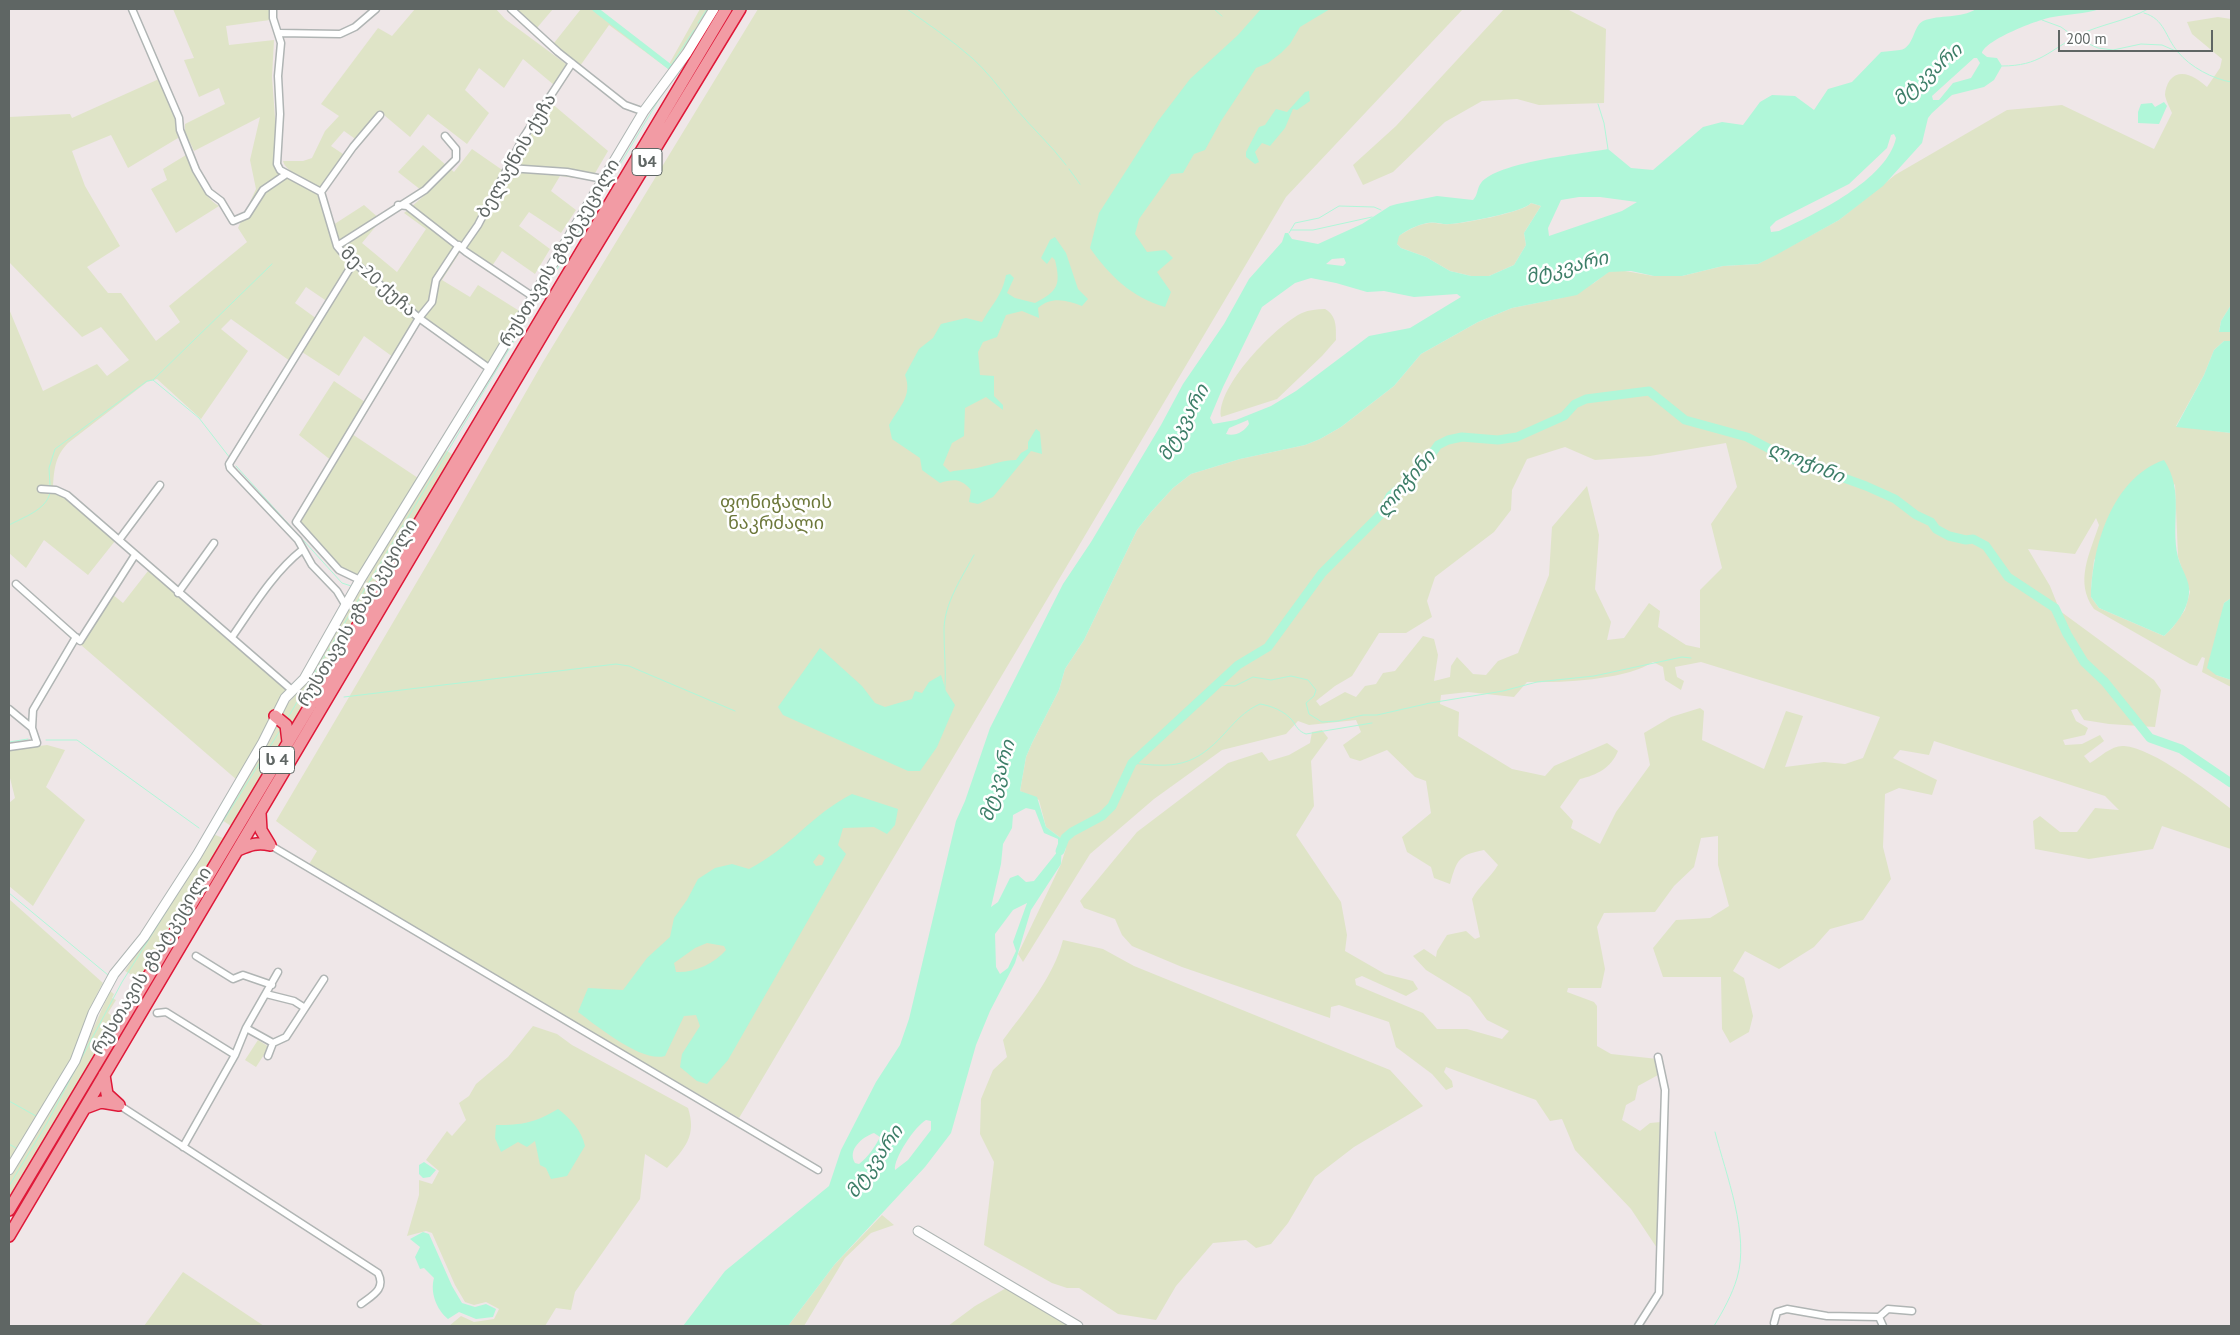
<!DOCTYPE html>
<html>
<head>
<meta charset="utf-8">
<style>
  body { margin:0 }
  #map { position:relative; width:2240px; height:1335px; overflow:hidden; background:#efe7e8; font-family:"PT Sans",sans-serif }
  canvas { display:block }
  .frame { position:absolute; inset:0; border:10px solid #5f6664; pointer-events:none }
  .scale { position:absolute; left:2058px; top:30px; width:155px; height:22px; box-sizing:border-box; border:2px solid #5f6664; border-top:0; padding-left:6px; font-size:15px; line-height:18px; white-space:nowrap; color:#5f6664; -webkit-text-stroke:4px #fff; paint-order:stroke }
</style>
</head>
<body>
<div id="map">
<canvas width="2240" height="1335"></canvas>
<div class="frame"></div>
<div class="scale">200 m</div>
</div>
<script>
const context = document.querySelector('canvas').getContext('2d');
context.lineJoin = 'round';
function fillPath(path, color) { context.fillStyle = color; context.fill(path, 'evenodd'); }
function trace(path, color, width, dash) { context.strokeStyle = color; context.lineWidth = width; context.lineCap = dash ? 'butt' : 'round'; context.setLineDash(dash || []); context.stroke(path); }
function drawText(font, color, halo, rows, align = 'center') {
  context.font = font + ' "PT Sans","Noto Sans Georgian",sans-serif'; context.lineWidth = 5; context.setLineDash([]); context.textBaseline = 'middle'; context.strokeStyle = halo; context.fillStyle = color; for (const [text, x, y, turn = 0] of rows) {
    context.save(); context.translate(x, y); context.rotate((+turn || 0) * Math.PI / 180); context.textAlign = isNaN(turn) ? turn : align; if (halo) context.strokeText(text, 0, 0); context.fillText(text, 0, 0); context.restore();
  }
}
fillPath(new Path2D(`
  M173 9H270V20L226 26 229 45 274 40 272 77 279 172 319 194 335 245 351 264 328 302 306 287 295 303 317 319 290 361 231 319 221 329 248 351 201 419 157 379 147 382 68 443C55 456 54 470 53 487L115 541 88 575 44 540 26 568 9 553V309L43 391 97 364 107 376 129 360 101 327 82 337 9 262V117L70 114 72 118 159 79 176 117 178 138 128 168 111 135 72 151 85 186 120 246 87 267 108 293H121L156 341 180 322 169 306 247 242 238 228 256 189 250 160 260 117 194 151 185 132V124L225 104 219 88 199 97 184 60 194 58Z
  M415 9H496L505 19 566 64 554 85 523 59 504 88 479 68 465 90 489 113 467 144 428 114 410 137 384 115 361 143 344 131 331 146 346 156 319 188C310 181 285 172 283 161H303L312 158 325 131 339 116 321 104 378 28 392 36Z
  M514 9H553L536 29 554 43 581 9H599L668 66 700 9H711L671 71 609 25 580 66 514 16Z
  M758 9H1463L1286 197 739 1118 308 866 317 851 276 821 438 546 543 362Z
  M1504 9H1567L1606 29 1604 103 1539 105 1517 99 1482 101 1445 122 1393 172 1363 185 1353 165 1396 126Z
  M2218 17 2231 19V305L2221 321 2219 332H2231V341H2224L2214 350 2204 375 2176 426 2231 433V598L2224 603 2216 675 2231 680V687L2202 672 2205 658 2202 657 2197 666 2190 664 2094 609C2074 582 2090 553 2099 525L2096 518 2075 554 2028 549 2050 586 2060 611 2154 680 2161 690 2155 727 2109 724 2084 720 2077 709 2071 710 2076 721 2088 728 2085 735 2063 740 2065 745 2082 744 2100 735 2104 741 2084 756 2090 763C2100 757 2112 745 2124 746 2153 748 2208 791 2231 809V849L2162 826 2153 849 2089 859 2035 849 2033 821 2040 816 2060 832H2077L2095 808 2119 810 2105 796 1934 741 1929 755 1900 750 1893 758 1937 780 1932 795 1899 788 1885 794 1883 847 1891 879 1863 920 1830 929 1814 947 1779 969 1745 951 1733 971 1744 978 1753 1016 1749 1032 1730 1043 1722 1029 1721 977H1663L1653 948 1676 920 1710 918 1729 906 1718 865V836L1701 838 1694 867 1674 886 1655 912 1604 913 1597 927 1605 969 1601 988H1568L1567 992 1594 1002 1597 1006V1046L1611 1054 1658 1059V1075L1638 1086 1635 1100 1626 1105 1622 1120 1640 1131 1650 1123 1661 1122 1657 1248 1631 1209 1575 1150 1562 1119 1550 1121 1536 1100 1446 1067 1444 1072 1452 1081 1453 1087 1446 1090 1432 1074 1396 1047 1389 1022 1339 1005 1331 1007 1330 1018 1182 967 1132 946 1122 935 1115 919 1084 908 1080 901 1137 832 1228 763 1262 752 1269 761 1289 755 1310 743 1312 732 1322 730 1328 738 1311 761 1314 806 1296 835 1341 902 1347 935 1345 951 1385 974 1413 981 1418 989 1406 996 1362 976 1355 979 1356 985 1423 1013 1437 1029H1467L1502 1039 1509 1031 1487 1020 1470 997 1426 970 1413 956 1424 949 1436 957 1437 951 1447 935 1466 931 1475 939 1480 937 1472 899C1479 886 1490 878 1498 865L1484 850C1458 855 1457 860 1450 884L1434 878 1431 867 1407 852 1402 837 1431 813 1426 781 1415 777 1387 750 1360 761 1350 758 1343 745 1361 732 1356 720 1309 725 1298 721 1286 734 1222 750 1154 799 1090 854 1023 962 1018 954 1061 864 1066 848 1062 839 1046 827 1039 800 1020 791 1026 757 1032 743 1059 690 1065 669 1084 640 1137 530 1151 512 1173 488 1191 474 1240 459 1305 445 1320 439 1341 427 1394 386 1421 354 1478 322 1512 308 1561 298 1594 283 1608 272 1619 270 1654 276H1682L1723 266 1758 264 1839 220 1895 175 2007 110 2062 105 2154 149 2172 113C2170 108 2166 101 2165 95 2165 90 2167 84 2170 80 2181 67 2197 78 2207 87L2220 68 2222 59 2192 34 2187 22ZM1726 443 1737 487 1711 524 1722 568 1700 590V648L1686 645 1658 627 1660 611 1649 603 1624 638 1607 640 1611 622 1595 589 1599 535 1587 486 1552 527 1549 575 1518 653 1498 661 1486 675 1473 674 1457 657 1451 666 1450 677 1434 681 1438 655 1434 639 1423 636 1395 671 1383 673 1376 684 1365 686 1356 697 1345 692 1320 706 1316 701 1335 686 1352 676 1379 633H1406L1432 617 1427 601 1435 577 1494 532 1511 510 1512 490 1527 459 1565 447 1595 460 1650 456ZM2175 484 2178 557 2190 592 2185 610 2173 627 2164 636 2099 608 2091 597V587L2094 560ZM1653 662 1663 667 1665 680 1681 690 1684 681 1677 677 1675 667 1701 662 1880 717 1863 758 1845 764 1824 762 1785 767 1803 716 1786 711 1764 769 1702 740 1704 711 1700 708 1671 717 1644 733 1650 765 1616 812 1600 844 1571 828 1573 821 1560 807 1580 779C1597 775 1611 768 1618 751L1607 743 1554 766 1545 776 1512 769 1458 736 1459 712 1440 704 1441 695 1468 692 1514 697 1527 682C1561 683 1626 680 1653 662Z
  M550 102 608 151 591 180 560 176 551 191 576 210 561 233 529 212 519 226 550 249 535 274 502 251 488 272 460 252 442 280 470 297 478 285 521 312 492 362H485L417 315 359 266 339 244 333 225 364 205 381 220 362 243 397 272 426 229 404 213 426 194 398 172 423 145 454 172 472 149 508 174Z
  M186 155C194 172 202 196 219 206L176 233 151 189 167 180 163 169Z
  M1531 203 1541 206 1524 233 1526 245 1514 265 1489 276H1471L1450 271 1426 257 1401 248 1397 244V237C1406 231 1418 224 1429 223 1436 222 1442 225 1449 224 1462 224 1525 212 1531 203Z
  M353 267 416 318 393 357 364 336 339 376 302 352Z
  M1325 309C1337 316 1336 327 1336 340L1322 356 1277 399 1221 417C1216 387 1276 325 1302 313 1309 310 1317 309 1325 309Z
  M334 381 365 402 332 461 299 435Z
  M352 434 418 478 358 577 343 571 301 527 300 519Z
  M444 449 455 456 141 980 125 971 213 834 223 838 231 826 222 820 272 737 285 707 306 682Z
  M148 571 289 691 237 780 81 645 112 594 123 603Z
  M47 745 65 750 46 787 85 820 33 906 9 886V803L15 798 9 774V750Z
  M9 899 103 983C89 1006 84 1033 72 1057 53 1094 32 1129 9 1164Z
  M1063 940 1103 949 1134 966 1390 1070 1423 1106 1354 1147 1315 1177 1288 1223 1271 1244 1256 1248 1246 1240 1213 1243 1176 1286 1156 1320 1118 1314 1079 1288H1067L1052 1283 984 1245 994 1162 980 1134 981 1099 993 1070 1007 1057 1003 1040C1026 1009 1053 978 1063 940Z
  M110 991 114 994 112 998 116 1000 108 1013 118 1021 9 1205V1178L82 1054Z
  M533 1026 557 1034 572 1045 688 1108C697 1136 685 1148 667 1168L645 1154 640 1199 575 1292 571 1310 556 1308 545 1326H449L461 1316 474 1322 494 1319 499 1309 486 1302 474 1305 465 1302 455 1285 432 1233 426 1231 407 1236 419 1195V1180L432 1184 439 1171 426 1160 447 1131 452 1136 466 1120 459 1103 469 1096 476 1084 508 1057Z
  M258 1040 269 1047 256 1067 245 1060Z
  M882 1215 894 1225 871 1233 845 1258 804 1326H788L835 1264Z
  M183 1272 264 1326H144Z
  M1008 1287 1072 1326H948L975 1306Z`), '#dfe4c7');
fillPath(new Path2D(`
  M1261 9H1330L1300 27 1290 44 1281 53 1268 63 1256 68 1221 121 1205 150 1194 154 1183 173 1171 174 1139 219 1135 234 1147 252 1165 250 1173 258 1157 272 1171 292 1165 307C1131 297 1110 276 1090 248L1099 213 1158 121 1190 79 1238 35Z
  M1976 9H2100C2084 14 2069 14 2053 17 2039 19 1985 40 1982 53L1987 57 1997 58 2002 66 1994 80 1984 87 1952 95 1932 113 1928 118 1922 143 1883 186 1839 220 1776 255 1758 264 1723 266 1682 276H1654L1631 271 1609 272 1577 295 1512 308 1478 322 1421 354 1394 386 1341 427 1320 439 1305 445 1240 459 1191 474 1173 488 1151 512 1137 530 1084 640 1065 669 1059 690 1032 743 1026 757 1020 791 1037 797 1046 827 1062 839 1061 864 1031 910 1015 963 990 1011 976 1045 951 1133 925 1167 835 1264 788 1326H683L725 1271 829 1186 841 1150 876 1082 900 1045 909 1019 956 821 965 801 990 728 1063 584 1091 542 1161 425 1183 384 1224 324 1249 279 1282 242 1285 233H1288L1292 239 1318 244 1362 224 1390 206 1397 204 1437 196 1473 200C1478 195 1477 188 1481 183 1497 162 1581 154 1608 149L1631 168 1653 170 1703 127 1722 122 1743 125 1760 102 1772 95 1795 96 1814 110 1828 89 1852 82 1881 52C1888 51 1894 51 1900 50 1914 48 1913 26 1923 21 1940 14 1961 19 1976 9ZM1974 58H1977L1980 63 1971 78 1953 83 1939 100H1933L1932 96ZM1894 134 1896 138C1887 180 1815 214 1779 231L1771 232 1770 227 1776 221 1849 184 1887 148 1891 135ZM1579 197H1600L1637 202 1622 211 1549 236 1548 228 1561 200ZM1531 203 1541 206 1524 233 1526 245 1514 265 1489 276H1471L1450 271 1426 257 1401 248 1397 244 1399 236C1407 230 1417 225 1427 223 1435 221 1442 225 1450 224 1464 223 1524 212 1531 203ZM1344 258 1346 263 1343 266 1326 264 1332 259ZM1311 278 1336 283 1367 292 1384 291 1414 297 1457 294 1461 297 1410 328 1369 336 1296 391 1271 406 1236 420 1213 424 1210 418 1223 387 1262 307 1295 283ZM1248 420 1249 424C1245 431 1235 437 1226 434L1229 428ZM1026 808 1035 810 1044 833 1058 839V851L1034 881 1026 882 1018 875 1010 878 998 902 991 907 1001 864 1003 844 1012 828 1013 815ZM1027 903 1013 942 1016 951 1008 968 1000 974 996 967 995 934 1013 910ZM926 1120 931 1121V1130L908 1160 895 1170C893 1159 915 1126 926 1120ZM874 1133 880 1137C875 1147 868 1157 859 1164L855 1163C847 1150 862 1137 874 1133Z
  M1309 91 1310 101 1297 110 1293 109 1285 128 1270 146 1262 143 1255 152 1259 162 1255 164 1246 157V152L1259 127 1265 125 1276 109 1287 112 1305 92Z
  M2164 102 2167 106 2159 124 2138 123V112L2141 104 2152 103 2155 107Z
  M1055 237 1066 253 1078 289 1088 299 1082 306C1067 300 1051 296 1038 308L1039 318 1022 311 1006 315 997 337 983 342 978 352 980 375 994 376V396L1003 405V410L986 397 965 408 964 436 952 443 943 465 950 472C960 469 971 470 981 467 994 464 1003 460 1016 460L1021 453 1028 449V442L1036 429 1040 432 1042 454 1031 451 993 497 978 504 969 502 971 490C961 478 953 479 940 483L922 470 920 458 892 439 889 425C899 407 913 396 905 375L919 349 933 338 941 324 966 318 982 322C992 304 1002 296 1006 275L1010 274 1014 278 1007 293 1015 298 1035 303C1058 291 1061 285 1055 260L1052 257 1047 264 1041 258 1050 240Z
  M2231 305V332H2219L2221 321Z
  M2224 341H2231V433L2176 427 2204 375 2214 350Z
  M2164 460C2185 492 2170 523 2178 557 2181 569 2191 582 2189 594 2187 611 2176 625 2164 636L2099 608 2091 597C2092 547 2112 478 2164 460Z
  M2231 598V680L2216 675 2207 668 2224 603Z
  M820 648 862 686 875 703 885 707 912 699 915 691 922 693 929 682 941 675 946 691 955 705 937 747 920 771H908L783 715 778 707Z
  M852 794 898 809 895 825 887 834 874 827 843 828 838 845 846 854 728 1060 707 1084 697 1081 680 1067 682 1054 700 1026 696 1015 684 1016 665 1056C642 1063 597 1026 578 1012L588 988 623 990 647 958 670 937 674 918 687 900 698 879 715 868 732 864 749 869C789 849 812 814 852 794ZM819 854 825 858 822 865 816 866 813 862ZM707 943 724 946 726 950C714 964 694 973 676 972L674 963 695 948Z
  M558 1109C570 1118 582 1131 585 1146L567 1176 551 1179 546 1168 540 1165 535 1141 527 1147 518 1142 501 1152 495 1138 496 1125C523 1125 534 1123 558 1109Z
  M424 1162 436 1170 430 1177 423 1178 419 1174V1165Z
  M423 1232 429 1234 452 1286 462 1303 475 1307 486 1304 496 1309 493 1317 476 1319 459 1312 448 1319C436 1309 430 1292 434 1278L424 1268 420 1269 415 1257 420 1247 410 1239Z`), '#b0f7d9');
trace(new Path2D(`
  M907 9C929 25 952 40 972 58 989 73 1002 92 1017 110 1033 129 1051 145 1066 165
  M1214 9 1222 16
  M2144 13C2165 19 2165 37 2178 52 2190 67 2213 79 2231 82
  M2042 20 2061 27 2076 38 2098 48 2113 50 2141 44 2162 45 2178 52
  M698 23 707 9
  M2002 66C2040 66 2048 51 2079 35 2101 24 2127 21 2148 9
  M670 67 694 30
  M1598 104 1604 123 1608 149
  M1069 169 1080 184
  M1291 230H1313L1372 217
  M1289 233 1295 223 1319 218 1339 206 1374 207 1381 210
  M230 458 199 418 153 380 272 264
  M236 466 342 583 351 586
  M50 485 49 468 55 449 147 381 153 380
  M9 525C24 517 46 510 50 493
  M1217 685 1235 686 1253 677 1271 680 1291 676 1308 680 1316 690 1314 696 1306 703 1309 714 1322 722 1338 721 1363 715H1377L1430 703 1503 691 1537 682 1594 676 1682 657 1691 658
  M945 688C946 669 944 650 944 630 944 604 962 577 974 555
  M344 697 616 664 629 666 735 711
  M287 719 661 96
  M46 740H77L199 828
  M9 742 28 739
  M1132 763C1174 768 1194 767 1224 734 1235 722 1244 711 1260 704 1272 706 1284 711 1292 720 1297 727 1298 731 1306 734L1372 723
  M9 893 108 975
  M9 1101 36 1116
  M9 1144 16 1148
  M9 1186 47 1123 122 982 281 729
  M1714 1326C1723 1311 1732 1295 1737 1278 1750 1235 1726 1175 1715 1132`), '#b0f7d9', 1);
trace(new Path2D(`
  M595 9 670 67`), '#b0f7d9', 5.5);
trace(new Path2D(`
  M1060 851 1065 838 1072 832 1102 816 1112 806 1132 763 1238 665 1268 647 1322 573 1381 514 1390 496 1419 472 1438 445 1448 440 1462 437 1498 440 1517 437 1564 416 1575 404 1586 399 1649 391 1685 420 1747 437 1783 456 1866 486 1895 499 1916 515 1931 522 1936 529 1949 536 1966 540 1973 539 1986 546 2008 577 2055 608 2067 634 2084 662 2105 682 2150 738 2181 749 2231 783`), '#b0f7d9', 9);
const street = new Path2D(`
  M132 9 179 118 180 130 196 170 209 192 221 201 233 221 247 215 263 190 285 175
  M273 9V18L281 43 278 76 280 114 277 164 280 170 321 192 337 246 342 252 419 318 490 369
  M511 9 558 52 625 105 639 110
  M280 33 340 34 355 27 376 9
  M509 168 567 172 603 179
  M321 192 353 147 380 115
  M398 205 407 206 466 252 532 296
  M337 246 425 190 456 159V149L445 136
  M462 248 478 225 523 138 572 63
  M41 489 56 490 67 495 293 691
  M119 540 160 485
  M360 580 339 570 296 522 419 318 432 302 436 280 459 245
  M16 584 80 641 135 555
  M178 593 214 543
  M346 606 337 591 312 565 298 540 230 468 229 464 352 265V260
  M232 637C253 607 273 573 302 550
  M9 709 32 728
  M9 747 37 743 32 728 33 710 76 637
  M270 845 818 1170
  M196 956 233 979 243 975 272 985
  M266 994 294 1001 305 1008
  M157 1013 166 1012 235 1055
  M246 1028 278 972
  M273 1043 286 1037 324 979
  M119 1105 378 1273C386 1289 373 1295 361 1304
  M183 1147 235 1055 246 1028 273 1043 268 1056
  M1879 1317 1888 1309 1912 1311
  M1879 1317 1883 1326
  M1774 1323 1777 1312 1787 1309 1827 1316 1879 1317
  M1638 1326 1659 1293 1665 1090 1658 1057`);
const secondary = new Path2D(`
  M9 1170 75 1061 93 1013 114 974 144 937 197 855 263 742 285 698 304 679 360 580 490 369 644 111 687 53 714 9
  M918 1231 1078 1326`);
const highway = new Path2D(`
  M275 716 286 725 288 742
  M238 850C250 845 257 842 270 845L261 830 260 813
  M104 1075 107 1094 119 1105
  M85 1108 101 1102 119 1105
  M9 1210 726 9
  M9 1236 554 315 740 9`);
trace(street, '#b0b5b4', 9);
trace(secondary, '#afb6b4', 11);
trace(highway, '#df1838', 14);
trace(street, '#fff', 6);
trace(secondary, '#fff', 9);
trace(highway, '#f29ba4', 11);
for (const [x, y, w] of [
  [647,162,30],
  [277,760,35]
]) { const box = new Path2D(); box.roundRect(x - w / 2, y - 13.5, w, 27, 4); context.fillStyle = '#fff'; context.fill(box); trace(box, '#5f6664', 1); }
drawText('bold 16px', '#5f6664', null, [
  ["ს4",647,162],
  ["ს 4",277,760]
]);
drawText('18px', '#5f6664', '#fff', [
  ["ბელაქნის ქუჩა",517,156,-60],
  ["რუსთავის გზატკეცილი",560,253,-59],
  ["მე-20 ქუჩა",378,282,42],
  ["რუსთავის გზატკეცილი",358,613,-59],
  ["რუსთავის გზატკეცილი",152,961,-59]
]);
drawText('18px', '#6d783b', '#fff', [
  ["ფონიჭალის",776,503],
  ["ნაკრძალი",776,524]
]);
drawText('italic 19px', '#3d7e68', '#fff', [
  ["მტკვარი",1928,75,-41],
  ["მტკვარი",1567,268,-14],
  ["მტკვარი",1184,423,-61],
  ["ლოჭინი",1806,463,22],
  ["ლოჭინი",1406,484,-50],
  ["მტკვარი",998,781,-74],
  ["მტკვარი",875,1162,-55]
]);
</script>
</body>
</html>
